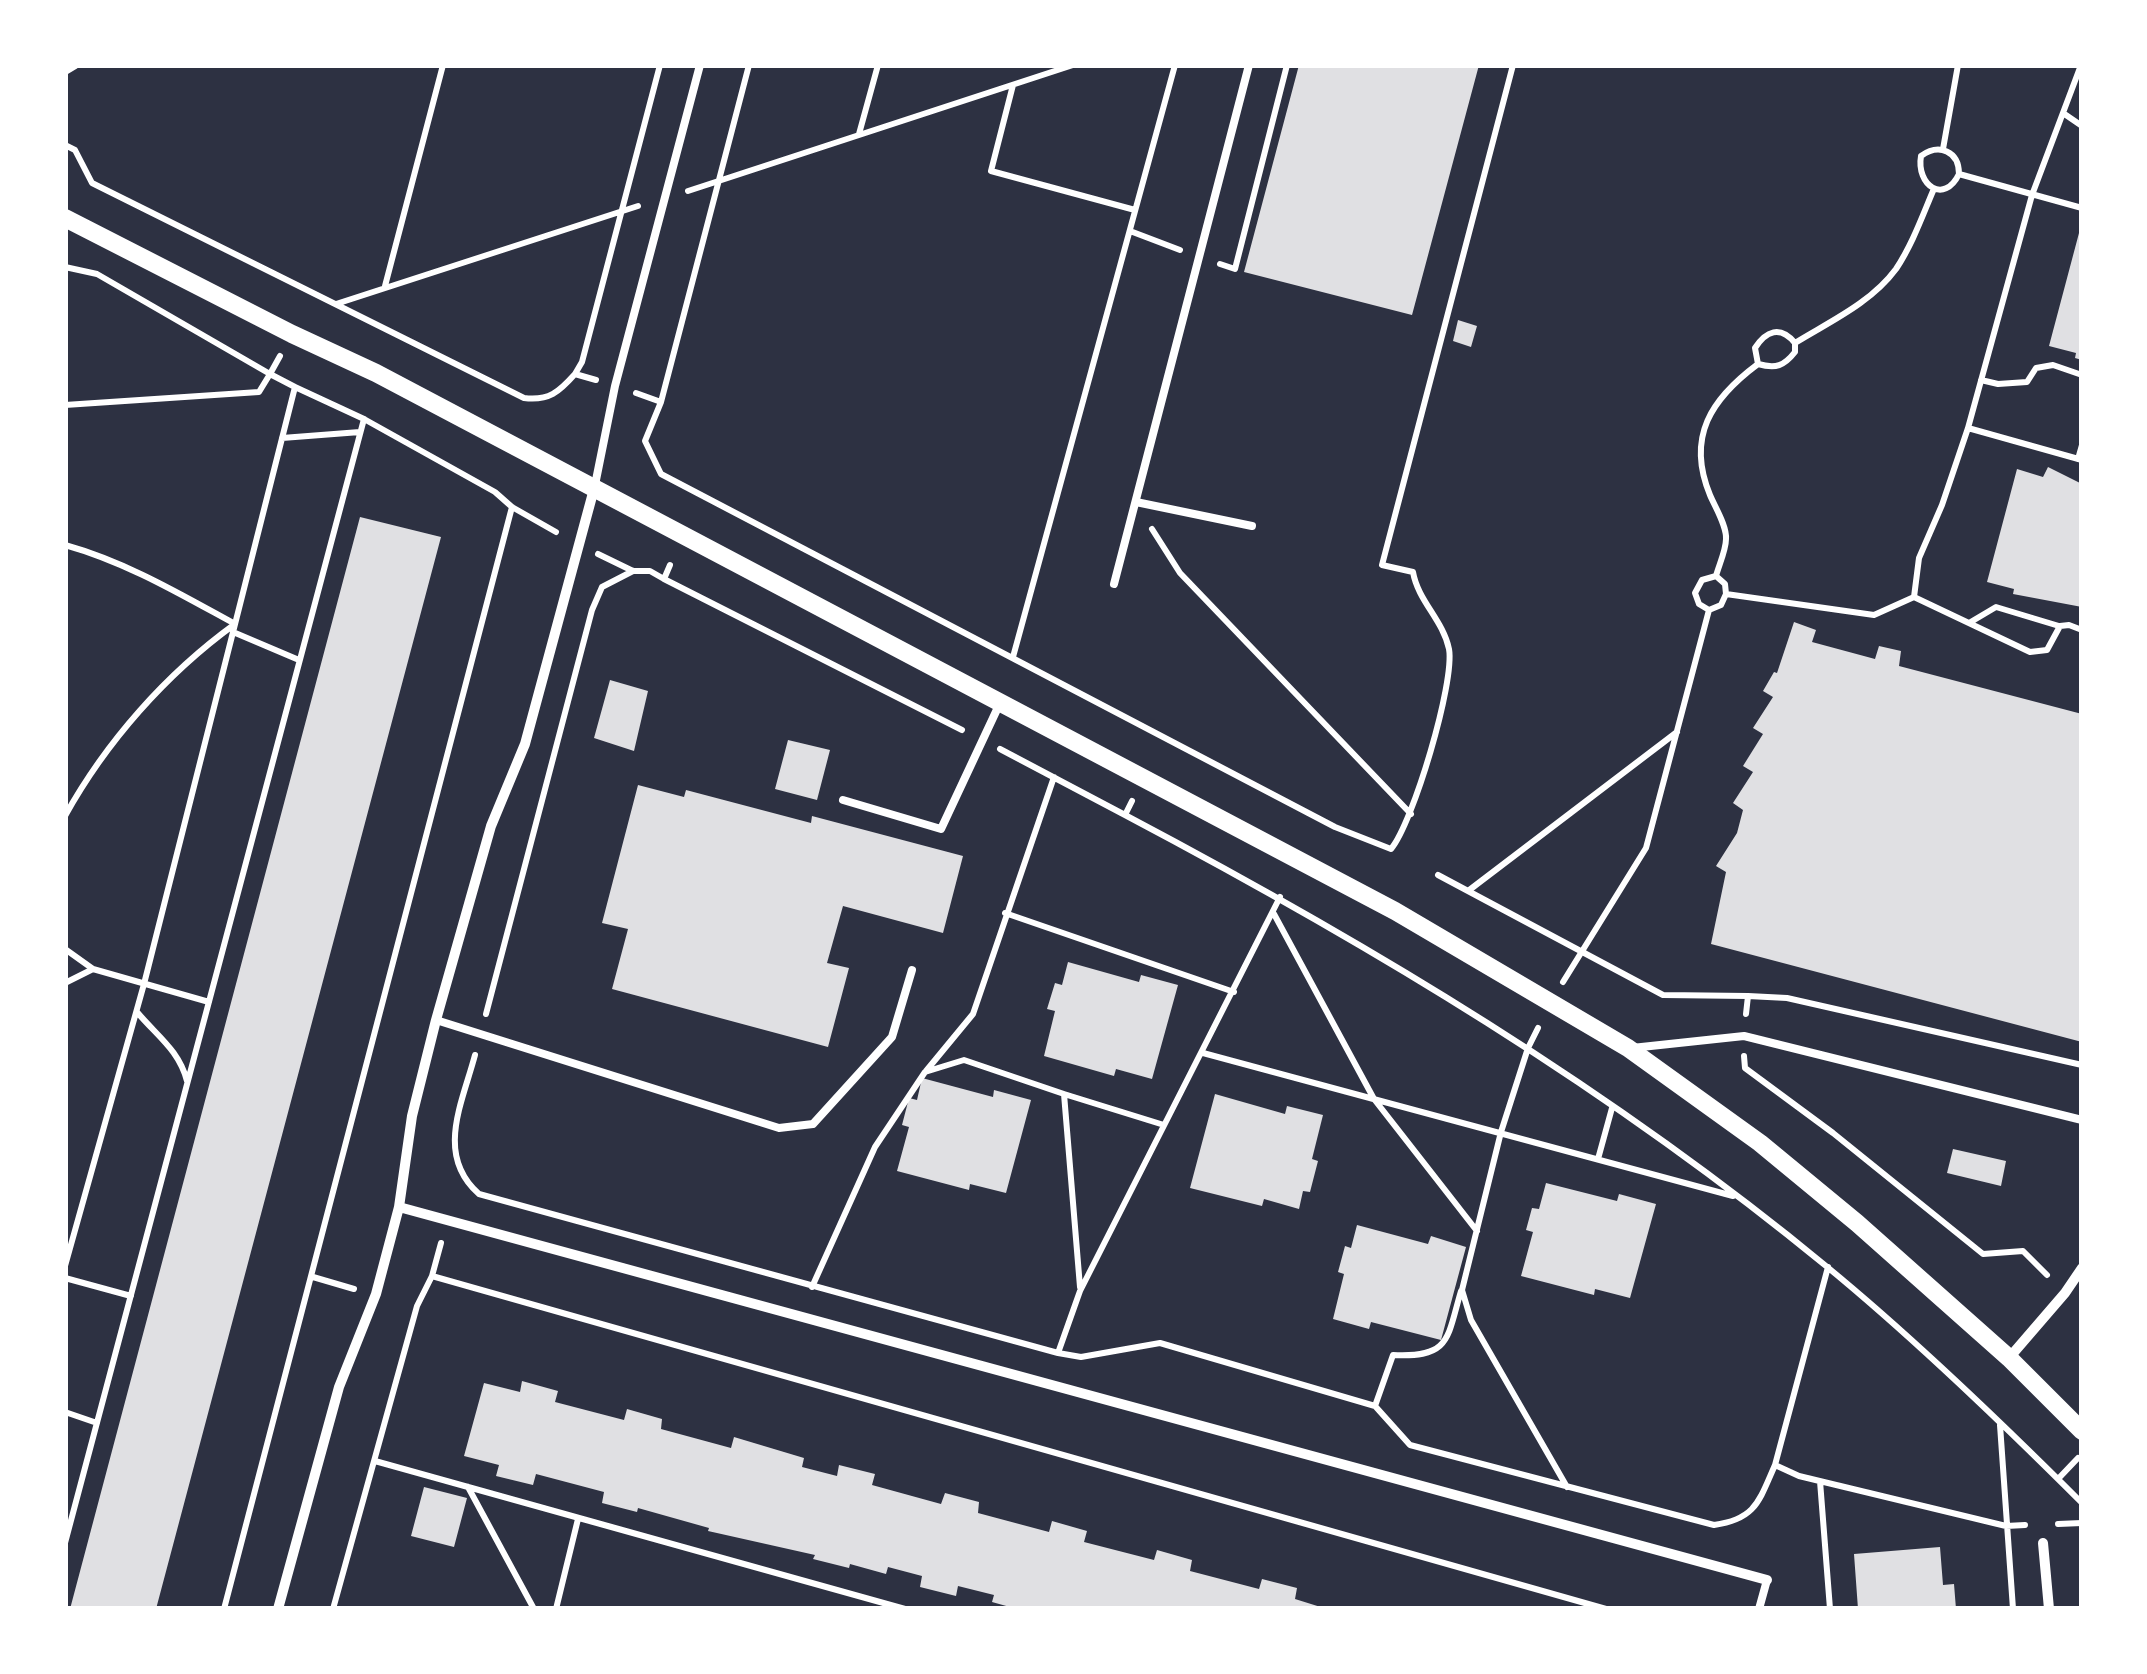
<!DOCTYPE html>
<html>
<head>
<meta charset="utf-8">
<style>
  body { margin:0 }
  #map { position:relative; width:2147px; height:1674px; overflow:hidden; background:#2d3142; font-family:"Nunito Sans",sans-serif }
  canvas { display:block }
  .frame { position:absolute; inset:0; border:68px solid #fff; pointer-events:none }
</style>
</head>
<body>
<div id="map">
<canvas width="2147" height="1674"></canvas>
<div class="frame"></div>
</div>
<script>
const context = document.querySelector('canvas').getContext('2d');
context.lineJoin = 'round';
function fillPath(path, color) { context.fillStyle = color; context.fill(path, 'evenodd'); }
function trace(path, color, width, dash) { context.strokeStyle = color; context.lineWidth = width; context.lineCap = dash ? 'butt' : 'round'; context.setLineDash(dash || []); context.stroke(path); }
fillPath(new Path2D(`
  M1299 65H1479L1412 315 1244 272Z
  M2079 233 2082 234V360L2075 358 2076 353 2049 346Z
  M1458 320 1477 326 1471 347 1453 341Z
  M2048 467 2082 484V607L2013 594 2014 589 1987 582 2017 469 2043 477Z
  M360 517 441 537 156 1609H70Z
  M1794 622 1816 630 1812 642 1875 659 1879 646 1901 651 1899 666 2082 714V1042L1711 944 1726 872 1716 866 1737 833 1743 810 1733 803 1753 772 1743 766 1763 734 1753 728 1773 697 1763 691 1774 672 1777 673Z
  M610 680 648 691 634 751 594 738Z
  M788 740 830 750 817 800 775 789Z
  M638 785 684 797 686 790 811 823 812 816 963 856 943 933 843 906 827 963 849 968 828 1047 612 989 628 929 602 923Z
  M1068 962 1139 982 1141 975 1178 985 1152 1079 1116 1069 1114 1076 1044 1056 1055 1011 1047 1009 1055 983 1062 985Z
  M922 1078 993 1097 994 1090 1031 1100 1006 1193 970 1184 969 1190 897 1171 909 1127 902 1125 909 1098 917 1100Z
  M1215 1094 1285 1114 1287 1106 1323 1115 1312 1159 1318 1161 1310 1192 1303 1191 1299 1209 1264 1199 1262 1206 1190 1188Z
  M1953 1149 2006 1161 2001 1186 1947 1173Z
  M1546 1183 1617 1201 1619 1194 1656 1204 1630 1298 1595 1289 1594 1295 1521 1276 1533 1232 1526 1230 1532 1208 1539 1209Z
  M1357 1225 1428 1244 1431 1236 1466 1247 1441 1340 1371 1322 1369 1329 1333 1319 1344 1274 1338 1272 1345 1246 1351 1248Z
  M522 1381 558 1391 555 1402 624 1420 627 1409 662 1419 661 1429 731 1448 734 1437 804 1458 802 1467 837 1476 839 1465 875 1474 872 1485 941 1504 945 1493 979 1502 978 1513 1049 1532 1052 1521 1087 1531 1084 1542 1154 1560 1157 1550 1192 1560 1190 1571 1259 1589 1262 1579 1297 1588 1295 1599 1327 1609H1017L992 1602 994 1595 958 1586 956 1596 920 1587 922 1576 888 1567 886 1574 850 1564 849 1568 813 1559 815 1555 708 1531 709 1528 638 1508 637 1512 602 1503 604 1492 536 1474 533 1485 496 1476 499 1465 464 1456 484 1383 520 1392Z
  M424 1487 467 1498 454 1547 411 1536Z
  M1940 1547 1943 1585 1954 1584 1956 1609H1858L1854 1554Z`), '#e0e0e3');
trace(new Path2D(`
  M1013 85 991 171 1135 210
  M2063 113 2082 126
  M859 134 878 65
  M65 145 75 150 92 183 524 398C549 401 559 392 575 374L596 380
  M1943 149 1958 65
  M1959 174C1959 151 1939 143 1921 156 1916 185 1944 205 1959 174L2082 208
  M688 191 1073 65
  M1130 231 1180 250
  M1220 264 1235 269 1287 65
  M65 267 97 274 270 374 259 392 65 405
  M385 286 443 65
  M336 304 638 206
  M1758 364 1755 348C1766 331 1780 325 1795 343
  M575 374 582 362 660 65
  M1981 380 1998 384 2027 382 2036 368 2053 365 2082 375
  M295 387 364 419 495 492 512 507 556 532
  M636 393 661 402 645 441 661 474 1335 827 1391 849C1413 823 1455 682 1449 649 1443 620 1418 601 1413 572L1382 565 1513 65
  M661 402 749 65
  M1968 428 2082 460
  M282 438 360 432
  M2078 459 2082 445
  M1152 529 1180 573 1411 814
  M65 545C126 562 180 594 235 624 166 674 106 742 65 816
  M598 554 633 571H650L664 579 670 565
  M664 579 962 730
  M1726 594 1874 615 1914 597 2030 652 2047 650 2060 626 2069 625 2082 630
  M1914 597 1919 558 1942 505 1968 428 2032 195 2081 65
  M1709 610 1699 604 1695 593 1702 580 1716 576
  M1969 623 1996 607 2059 626
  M233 632 299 660
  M1013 657 1175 65
  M1000 749 1125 815 1132 801
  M1125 815C1371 945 1611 1089 1826 1266 1915 1339 2000 1421 2082 1503
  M1438 875 1663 995 1748 996 1746 1014
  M1468 891 1677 732
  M1005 913 1234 992
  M1274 914 1374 1099 1477 1231
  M65 949 93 969 209 1002
  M1563 982 1646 848 1709 610 1721 605 1726 594 1725 584 1716 576C1719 565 1726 550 1726 539 1727 526 1715 507 1710 495 1686 437 1711 399 1758 364 1776 369 1784 366 1795 352V343C1829 322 1871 303 1896 269 1912 245 1922 217 1933 191
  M65 983 93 969
  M1748 996 1787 998 2082 1065
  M137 1012C157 1036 179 1050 187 1081
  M486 1014 592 610 602 587 633 571
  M1538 1028 1528 1048 1501 1132 1462 1290 1471 1320 1567 1487
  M1203 1053 1733 1196
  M475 1055C462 1104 435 1155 479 1194L1058 1353 1081 1357 1160 1343 1375 1406 1410 1445 1714 1525C1756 1519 1759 1501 1775 1465
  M1744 1056 1745 1068 1833 1133 1983 1254 2023 1251 2047 1275
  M926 1071 973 1014 1054 777
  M1598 1159 1612 1108
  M65 1266 144 984 295 387 270 374 280 356
  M1828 1267 1775 1465 1799 1476 2006 1526 2025 1525
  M432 1276 441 1243
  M313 1277 354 1289
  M65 1278 131 1296
  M812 1287 875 1147 925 1072 964 1060 1064 1094
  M1080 1287 1064 1094 1164 1125
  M1058 1353 1080 1291 1280 897
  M1375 1406 1393 1355C1451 1358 1447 1338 1461 1291
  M65 1412 97 1423
  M2000 1425 2013 1609
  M375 1461 905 1609
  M2058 1479 2078 1458
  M1820 1481 1830 1609
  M468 1487 534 1609
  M2058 1524 2082 1523
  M65 1543 364 419
  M224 1609 512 507
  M333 1609 417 1306 432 1276 1606 1609
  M556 1609 578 1519`), '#fff', 6);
trace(new Path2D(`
  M65 71 75 65
  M595 485 615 386 700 65
  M1136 502 1252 526
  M1114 584 1249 65
  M843 800 941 829 1000 703
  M436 1020 779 1128 813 1124 892 1037 912 970
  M1632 1048 1744 1036 2082 1120
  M1759 1609 1767 1580`), '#fff', 8);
trace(new Path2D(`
  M399 1207 1767 1580
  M2009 1358 2065 1293 2082 1268
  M2043 1543 2049 1609
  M278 1609 339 1387 376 1294 399 1207 412 1116 436 1020 491 826 525 744 594 489`), '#fff', 10);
trace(new Path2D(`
  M65 218 292 334 376 373 1395 911 1628 1048 1760 1143 1857 1223 2009 1358 2082 1431`), '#fff', 18);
</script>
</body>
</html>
